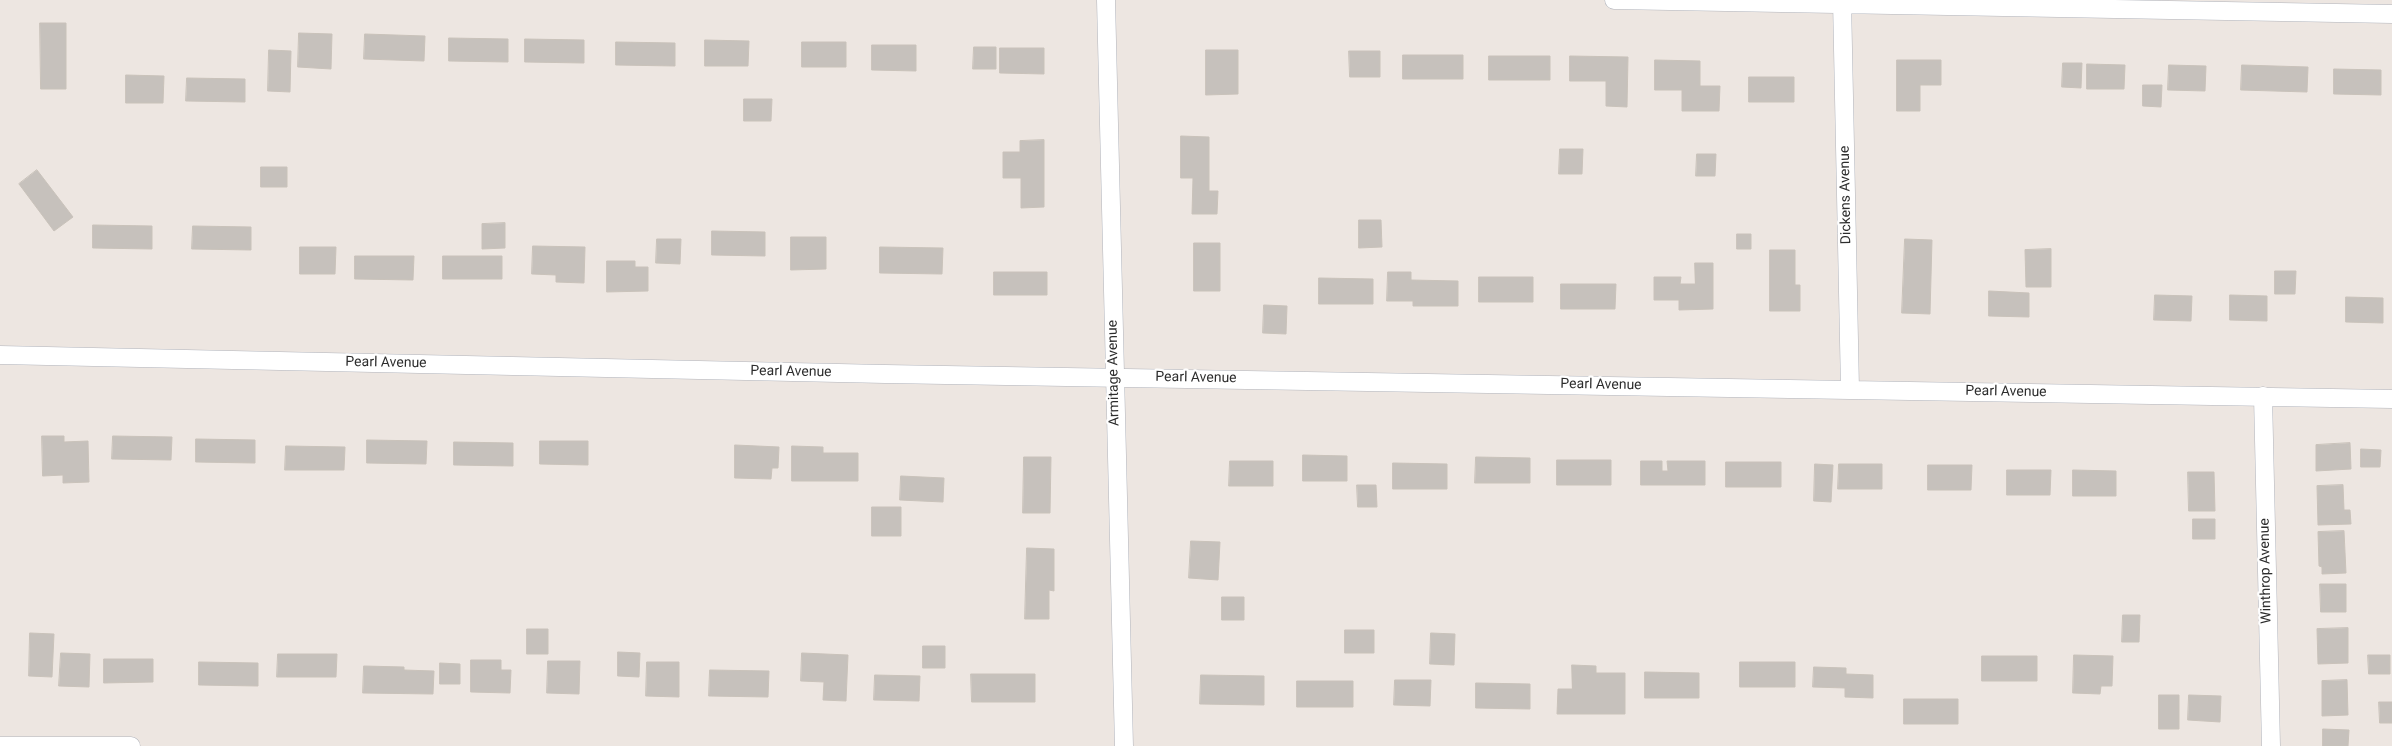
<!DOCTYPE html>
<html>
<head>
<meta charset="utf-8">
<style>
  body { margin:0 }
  canvas { display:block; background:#ede6e1 }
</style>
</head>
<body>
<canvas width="2392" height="746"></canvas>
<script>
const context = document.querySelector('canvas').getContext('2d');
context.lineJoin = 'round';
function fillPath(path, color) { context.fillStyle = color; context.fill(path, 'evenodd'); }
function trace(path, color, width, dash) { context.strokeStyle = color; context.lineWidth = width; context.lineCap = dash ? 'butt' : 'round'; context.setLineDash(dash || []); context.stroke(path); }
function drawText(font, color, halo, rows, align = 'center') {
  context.font = font + ' Roboto,sans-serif'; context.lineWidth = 4.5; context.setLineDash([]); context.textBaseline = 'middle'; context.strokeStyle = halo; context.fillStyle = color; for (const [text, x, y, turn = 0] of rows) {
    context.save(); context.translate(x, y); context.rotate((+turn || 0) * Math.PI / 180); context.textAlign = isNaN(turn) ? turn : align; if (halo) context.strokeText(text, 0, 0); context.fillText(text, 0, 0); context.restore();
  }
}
const building = new Path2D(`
  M40 23H66V89H41Z
  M299 33 332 34 331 69 298 67Z
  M365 34 425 36 424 61 364 59Z
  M449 38 508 39V62L449 61Z
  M525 39 584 40V63L525 62Z
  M705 40 749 41 748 66H705Z
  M616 42 675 43V66L616 65Z
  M802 42H846V67H802Z
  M872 45H916V71L872 70Z
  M974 47H996V69H973Z
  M1000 48H1044V74L1000 73Z
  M269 50 291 51 290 92 268 91Z
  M1206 50H1238V94L1206 95Z
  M1349 51H1380V77H1350Z
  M1403 55H1463V79H1403Z
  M1489 56H1550V80H1489Z
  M1570 56 1628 57 1627 107 1606 106V81H1570Z
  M1655 60 1700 61V86H1720L1719 111H1682V90H1655Z
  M1897 60H1941V85H1920V111H1897Z
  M2063 63H2082L2081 88 2062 87Z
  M2087 64 2125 65 2124 89H2087Z
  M2169 65 2206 66 2205 91 2168 90Z
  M2242 65 2308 67 2307 92 2241 90Z
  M2334 69 2381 70V95L2334 94Z
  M126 75 164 76 163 103H126Z
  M1749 77H1794V102H1749Z
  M187 78 245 79V102L186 101Z
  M2143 85H2162L2161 107 2143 106Z
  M744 99H772L771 121H744Z
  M1181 136 1209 137V191H1218L1217 214H1192L1193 178H1181Z
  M1044 140V207L1021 208V178H1003V152H1020V141Z
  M1560 149H1583L1582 174H1559Z
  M1697 154H1716L1715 176H1696Z
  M261 167H287V187H261Z
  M37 170 73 217 54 231 19 184Z
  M1359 220H1381L1382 247 1359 248Z
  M505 223V248L482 249V224Z
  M93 225 152 226V249L93 248Z
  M193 226 251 227V250L192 249Z
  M712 231 765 232V256L712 255Z
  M1737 234H1751V249H1737Z
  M791 237H826V269L791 270Z
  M657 239H681L680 264 656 263Z
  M1905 239 1932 240 1930 314 1902 313Z
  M1194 243H1220V291H1194Z
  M533 246 585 247 584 283 556 282V275L532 274Z
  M300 247H336L335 274H300Z
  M880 247 943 248 942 274 880 273Z
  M2051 249V287H2026L2025 250Z
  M1770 250H1795V285H1800V311H1770Z
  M355 256H414L413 280 355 279Z
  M443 256H502V279H443Z
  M607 261H635V267H648V291L607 292Z
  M1695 263H1713V309L1679 310V300H1654V277H1681L1680 284H1695Z
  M2275 271H2296L2295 294H2275Z
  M994 272H1047V295H994Z
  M1388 272H1411V280L1458 281V306H1413V301H1387Z
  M1479 277H1533V302H1479Z
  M1319 278 1373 279V304H1319Z
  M1561 284H1616L1615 309H1561Z
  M1989 291 2029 293V317L1989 316Z
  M2155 295 2192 296 2191 321 2154 320Z
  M2230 295 2267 296V321L2230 320Z
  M2346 297 2383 298V323L2346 322Z
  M1264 305 1287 306 1286 334 1263 333Z
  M42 436H64V442L88 441 89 482 63 483V475L43 476Z
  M113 436 172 437 171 460 112 459Z
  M196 439 255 440V463L196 462Z
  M367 440 427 441 426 464 367 463Z
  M540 441H588V465L540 464Z
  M454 442 513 443V466L454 465Z
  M2350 443 2351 469 2316 471V445Z
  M735 445 779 447 778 468H772L771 479 735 478Z
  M286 446 345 447 344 470H285Z
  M792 446 823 447V453H858V481H792Z
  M2361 449 2381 450 2380 467H2361Z
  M1303 455 1347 456V481H1303Z
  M1024 457H1051L1050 513H1023Z
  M1476 457 1530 458V483H1475Z
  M1557 460H1611V485H1557Z
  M1230 461H1273V486H1229Z
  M1641 461H1662V471H1668L1667 461H1705V485H1641Z
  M1726 462H1781V487H1726Z
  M1393 463 1447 464V489H1393Z
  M1815 464 1833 465 1831 502 1814 501Z
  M1839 464H1882V489H1838Z
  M1928 465H1972L1971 490H1928Z
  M2007 470H2051L2050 495H2007Z
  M2073 470 2116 471V496H2073Z
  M2188 472H2214L2215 511H2189Z
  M901 476 944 478 943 502 900 500Z
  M1357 485H1376L1377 507H1358Z
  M2343 485 2344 510H2350L2351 524 2318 525 2317 486Z
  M872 507H901V536H872Z
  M2193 519H2215V539H2193Z
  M2344 531 2346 573 2322 574V567L2319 566 2318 532Z
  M1191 541 1220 542 1218 580 1189 578Z
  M1027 548 1054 549V591L1049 590V619H1025Z
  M2320 584H2346V612H2321Z
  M1222 597H1244V620H1222Z
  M2123 615H2140L2139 642H2122Z
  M2348 628V663L2318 664 2317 629Z
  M527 629H548V654H527Z
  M1345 630H1374V653H1345Z
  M30 633 54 634 52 677 29 676Z
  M1431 633 1455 634 1454 665 1430 664Z
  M923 646H945V668H923Z
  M618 652 640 653 639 677 618 676Z
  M61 653 90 654 89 687 59 686Z
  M802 653 848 655 846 701 823 700 824 682 801 681Z
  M278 654H337L336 677H277Z
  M2074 655 2113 656 2112 686H2101L2100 694 2073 693Z
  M2368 655H2390V674H2369Z
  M1982 656H2037V681H1982Z
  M104 659H153V682L104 683Z
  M471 660H501V670H511L510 693 471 692Z
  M548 661H580L579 694 547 693Z
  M199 662 258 663V686L199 685Z
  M647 662H679V697L646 696Z
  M1740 662H1795V687H1740Z
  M440 663 460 664V684H440Z
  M1572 665 1596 666V673H1625V714H1557L1558 689H1572Z
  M364 666 404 667V670L434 671 433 694 363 693Z
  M1814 667 1846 668V674L1873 675V698L1845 697V688L1813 687Z
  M710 670 769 671 768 697 709 696Z
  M1645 672 1699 673V698H1645Z
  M971 674H1035V702H972Z
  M875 675 920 676 919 701 874 700Z
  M1201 675 1264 676V705L1200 704Z
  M1395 680H1431L1430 706 1394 705Z
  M2347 680 2348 715 2322 716V681Z
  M1297 681H1353V707H1297Z
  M1476 683 1530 684V709L1476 708Z
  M2159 695H2179V729H2159Z
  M2189 695 2221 696 2220 722 2188 720Z
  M1904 699H1958V724H1904Z
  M2379 702H2392V723H2380Z
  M2323 729 2349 730 2348 746H2323Z`);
fillPath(building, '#c6c1bc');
trace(building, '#c9c2ba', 1);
const street = new Path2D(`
  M1106 0 1124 746
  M1614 0 2392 14
  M1842 0 1850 389
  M0 355 885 374 2392 399
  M2263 396 2271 746
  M0 746H131`);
trace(street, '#b1b4bc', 19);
trace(street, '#fff', 18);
drawText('14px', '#2d2d2d', '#fff', [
  ["Dickens Avenue",1846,195,-91],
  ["Pearl Avenue",386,363,1],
  ["Pearl Avenue",791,372,1],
  ["Armitage Avenue",1114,373,-91],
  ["Pearl Avenue",1196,378,1],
  ["Pearl Avenue",1601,385,1],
  ["Pearl Avenue",2006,392,1],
  ["Winthrop Avenue",2266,571,-91]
]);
</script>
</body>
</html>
